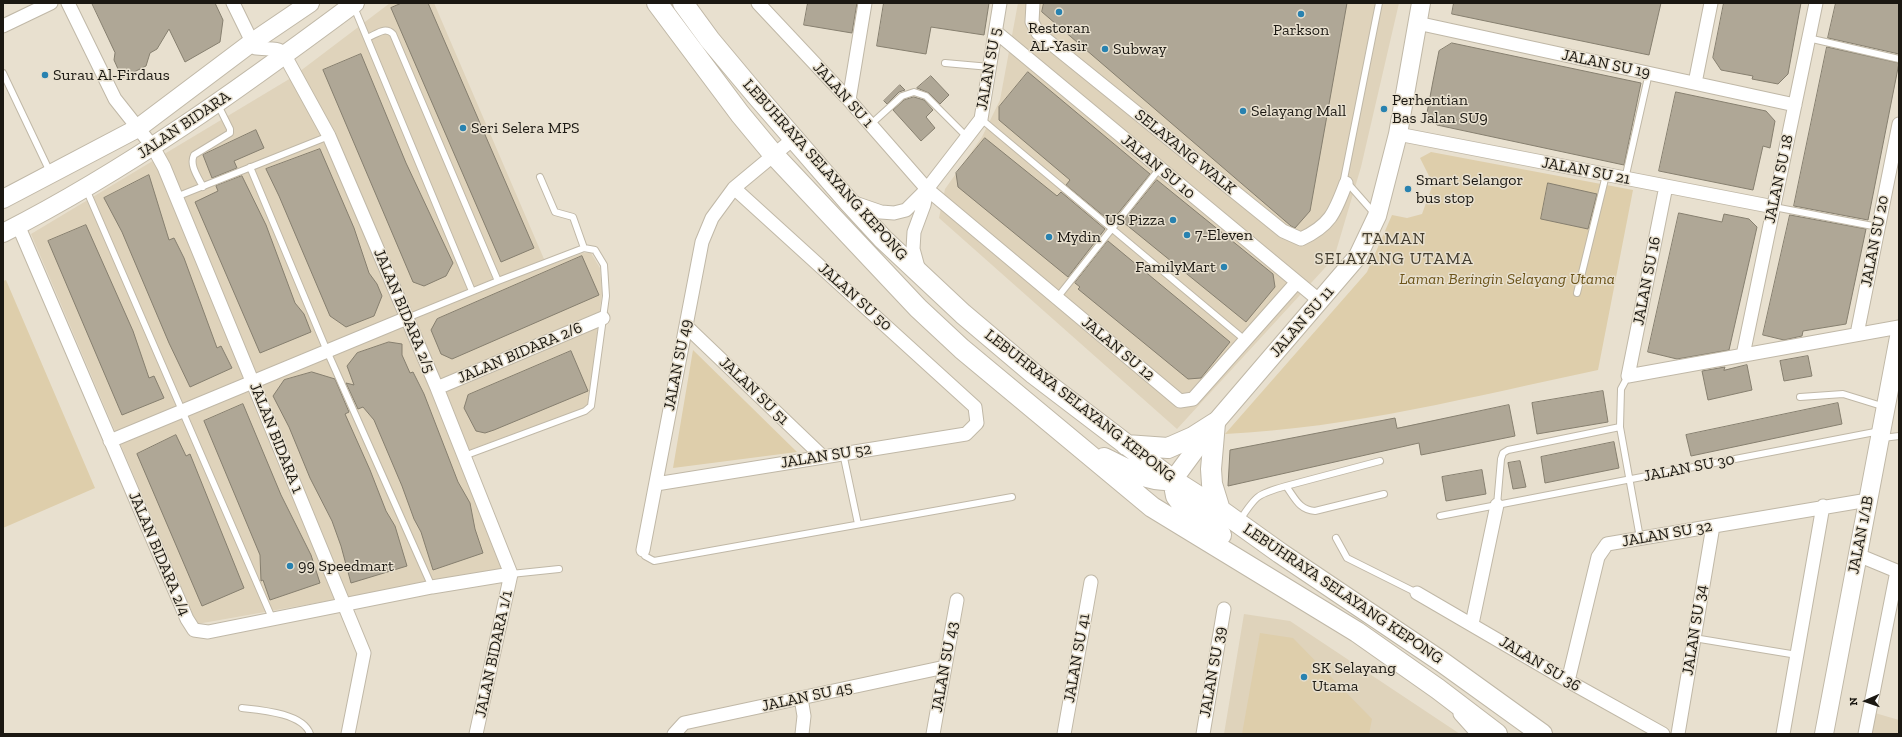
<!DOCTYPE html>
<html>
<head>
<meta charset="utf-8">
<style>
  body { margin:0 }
  #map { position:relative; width:1902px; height:737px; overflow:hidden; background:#e8e0cf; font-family:"Zilla Slab",serif }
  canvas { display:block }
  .frame { position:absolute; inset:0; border:4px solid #1b1812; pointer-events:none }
  .north { position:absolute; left:1846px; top:681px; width:40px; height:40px; -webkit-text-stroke:3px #e8e0cf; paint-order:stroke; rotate:268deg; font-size:11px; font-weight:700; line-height:16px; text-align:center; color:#1b1812 }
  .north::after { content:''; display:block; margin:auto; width:14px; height:18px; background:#1b1812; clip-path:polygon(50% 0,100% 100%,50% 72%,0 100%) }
</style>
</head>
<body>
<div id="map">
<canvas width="1902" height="737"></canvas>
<div class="frame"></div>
<div class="north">N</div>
</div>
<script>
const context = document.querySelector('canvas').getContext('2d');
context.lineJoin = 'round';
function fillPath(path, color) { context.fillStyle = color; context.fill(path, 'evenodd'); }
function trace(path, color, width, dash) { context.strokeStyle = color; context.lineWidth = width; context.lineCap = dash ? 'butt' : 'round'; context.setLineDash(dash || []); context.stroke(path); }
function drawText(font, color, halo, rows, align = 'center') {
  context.font = font + ' "Zilla Slab",serif'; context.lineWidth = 3; context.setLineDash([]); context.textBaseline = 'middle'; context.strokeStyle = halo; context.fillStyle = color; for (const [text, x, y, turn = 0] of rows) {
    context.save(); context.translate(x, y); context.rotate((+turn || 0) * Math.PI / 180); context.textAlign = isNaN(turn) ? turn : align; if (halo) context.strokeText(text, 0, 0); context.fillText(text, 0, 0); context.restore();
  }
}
fillPath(new Path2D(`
  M390 3H434L547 266 583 253H591L600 268 602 293 589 403 583 409 458 454 503 570 197 624 31 234 291 78Z
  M1018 3H1399L1361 167 1334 258 1177 429 939 218 945 189 982 137 1000 100Z
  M1244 614 1290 621 1460 734H1224Z
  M1875 713 1899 720V734H1871Z`), '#dfd3bb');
fillPath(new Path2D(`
  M1431 152 1633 190 1598 370C1475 396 1351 428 1225 434L1367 272 1392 215 1407 218 1422 214 1433 184 1420 158Z
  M6 280 95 488 3 528V281Z
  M693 350 797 452 673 468Z
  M1260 633 1293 638 1372 719 1369 734H1242Z`), '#deceab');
const building = new Path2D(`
  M92 3H215L223 20 220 42 185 62 169 29 157 49 150 53 146 66 122 78 114 60 115 53Z
  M402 3H428L534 248 501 262 391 8Z
  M808 3H857L852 33 804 25Z
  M884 3H989L984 35 931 27 926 54 877 46Z
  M1044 3H1347L1310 211 1295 228 1291 226 1042 12Z
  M1454 3H1661L1649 55 1452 14Z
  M1724 3H1801L1788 74 1778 84 1752 79 1753 76 1721 70 1713 58Z
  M1836 3H1899V54L1828 38Z
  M1452 43 1641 83 1624 165 1437 125 1427 113 1433 81 1439 51Z
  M1827 47 1899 63 1868 220 1794 206Z
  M361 54 406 163 453 263 446 276 424 286 413 282 323 70Z
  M1028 72 1150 174 1111 222 1066 185 1070 180 999 120V107Z
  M931 76 949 95 940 104 929 93 917 88Z
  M900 85 905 90 899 92 887 104 884 101Z
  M1676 92 1766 111 1775 121 1770 148 1763 146 1753 190 1659 171Z
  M914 97 924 100 933 110 926 117 935 128 921 141 893 110 904 100Z
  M256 130 264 148 234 161 237 168 212 178 203 155Z
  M985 138 1057 196 1061 192 1105 229 1068 277 958 187 956 173Z
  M320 149 354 228 369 273 377 284 382 296 374 316 346 327 330 316 279 196 266 169Z
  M149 175 169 240 174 238 184 258 217 348 221 346 232 368 190 387 169 343 122 232 104 198Z
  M242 176 266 225 295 303 304 314 311 332 260 353 195 202 218 191 216 186Z
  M1157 180 1273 274 1275 287 1246 322 1123 222Z
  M1548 183 1597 194 1588 229 1541 219Z
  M1679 213 1722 222 1724 214 1749 219 1757 227 1729 350 1677 359 1648 352Z
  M1790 215 1866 229 1846 324 1803 331 1802 336 1784 340 1763 335Z
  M86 225 133 331 149 378 154 376 164 398 122 415 48 241Z
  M1108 241 1230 342 1201 378 1188 379 1078 289 1080 287 1075 283Z
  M582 256 599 295 452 359 441 354 431 330 437 319Z
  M389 342 402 344V355L410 373 413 372 424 394 458 482 470 503 475 529 483 553 433 570 421 532 414 519 402 486 374 420 363 407 358 409 346 383 354 385 347 366 357 353Z
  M571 351 588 391 494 430 485 433 476 431 464 408 468 395Z
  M1808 356 1812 376 1784 381 1780 361Z
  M1747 365 1752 390 1708 400 1702 371 1725 367 1724 370Z
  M312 372 335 379 349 412 345 414 370 470 386 511 395 526 407 566 351 583 341 546 332 521 310 478 289 427 273 396 284 380Z
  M1603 391 1608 422 1537 434 1532 403Z
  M1838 403 1842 424 1691 456 1686 435Z
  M243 404 281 495 311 555 320 583 270 600 263 580 261 581 260 555 204 421Z
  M1509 405 1515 436 1421 455 1419 443 1228 486 1230 450 1395 418 1397 428Z
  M176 435 186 456 190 454 244 588 202 606 137 454Z
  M1614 442 1619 468 1545 483 1541 457Z
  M1520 461 1526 487 1513 489 1508 463Z
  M1482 470 1486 494 1446 501 1442 477Z`);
fillPath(building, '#afa796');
trace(building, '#867f6f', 1);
const lane = new Path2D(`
  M354 7 472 291
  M367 38C377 34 385 26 393 34L498 281
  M1808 38 1899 59
  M945 63 990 67
  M3 73 50 172
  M981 119 1245 340
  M870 125 902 96 914 92 926 96 967 137
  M250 167 327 351 432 587
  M540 177 555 212 573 217 584 248
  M1625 179 1649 73
  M203 187C198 177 189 165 194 155L230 133V129L218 105
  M86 189 272 618
  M176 197 329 136
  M1774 207 1878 227
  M1374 213 1344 179 1379 3
  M1577 293 1606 175
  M1057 298 1160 168
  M407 318 498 281 584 248 595 250 604 265 606 296 591 406 585 411 464 456
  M1628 376 1621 389 1620 427 1640 538
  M1800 397 1843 394 1885 407
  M1883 438 1899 436
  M843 453 858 524
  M1286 486 1380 461
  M1497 505 1501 459 1503 453 1508 450 1620 427
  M1440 516 1880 431
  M1240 520C1256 495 1258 494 1286 486 1295 498 1299 510 1315 511L1384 494
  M1336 538 1347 558 1417 593
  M643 550 645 556 654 561 1012 497
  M511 574 559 569
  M1694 638 1797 655
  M242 708C260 710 303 713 310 734`);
const street = new Path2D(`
  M68 3 115 99 153 147 164 167 364 653 348 734
  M233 3 255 48C265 50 278 46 284 54L329 136 437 388 511 574
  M758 3 849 100 927 189 1180 401 1193 399 1296 283
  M1033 3 1032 22 1038 33 1283 231 1301 239C1331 225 1335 212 1346 183
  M1417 23 1795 105
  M3 26 51 3
  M996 32 1320 301
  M1695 83 1711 3
  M849 100 865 3
  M1398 134 1774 207
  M1666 186 1628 376 1899 327
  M849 201 881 212 894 213 906 210 927 189 981 119 1000 3
  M18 225 187 619 194 630 208 632 432 587 511 574
  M919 271 913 249 914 232 924 205 927 189
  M686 326 823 457
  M1857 334 1899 124
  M1743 355 1816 3
  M437 388 603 318
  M110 441 407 318
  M656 484 966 434 977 423 975 407 734 188
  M643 550 702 242 712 218 734 188 793 139
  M1858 555 1899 572
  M1417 593 1568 681 1663 734
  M1472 624 1497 505
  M1568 681 1598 557 1607 544 1868 500
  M801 698 804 716 802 734
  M1460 714 1478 734
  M476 734 511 574
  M674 734 684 723 945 667
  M933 734 957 600
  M1064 734 1091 582
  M1203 734 1224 609
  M1678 734 1713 526
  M1783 734 1823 506
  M1865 734 1897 571`);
const secondary = new Path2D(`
  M3 199 138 128 251 43 310 3
  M3 233C129 169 242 87 355 3
  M1173 480 1215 423 1358 256 1377 216 1398 134 1421 3
  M1824 734 1899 337`);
const primary = new Path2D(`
  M657 3 740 114 774 155 918 308 962 349 1152 507 1357 632 1438 689 1497 734
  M683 3 710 40 756 95 848 201 883 239 963 314 1034 374 1173 480 1220 510 1280 553 1442 662 1542 734
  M1215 423 1211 469 1212 484 1220 510
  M1126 445 1168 448 1193 437 1215 423
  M1104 458C1127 469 1147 482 1173 480
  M1173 480 1176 496 1184 507 1221 535`);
trace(lane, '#c0b8a7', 8);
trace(street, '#c0b8a7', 15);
trace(secondary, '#c0b8a7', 20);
trace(primary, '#c0b8a7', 22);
trace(lane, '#fff', 6);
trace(street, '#fff', 13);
trace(secondary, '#fff', 18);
trace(primary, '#fff', 20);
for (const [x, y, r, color] of [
  [1059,12,4,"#2882b0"],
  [1301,14,4,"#2882b0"],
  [1105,49,4,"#2882b0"],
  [45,75,4,"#2882b0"],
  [1384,109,4,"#2882b0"],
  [1243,111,4,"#2882b0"],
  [463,128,4,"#2882b0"],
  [1408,189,4,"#2882b0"],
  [1173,220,4,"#2882b0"],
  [1187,235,4,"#2882b0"],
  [1049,237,4,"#2882b0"],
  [1224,267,4,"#2882b0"],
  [290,566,4,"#2882b0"],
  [1304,677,4,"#2882b0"]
]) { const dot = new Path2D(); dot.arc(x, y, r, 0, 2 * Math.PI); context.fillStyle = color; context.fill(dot); trace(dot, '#e8e0cf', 1.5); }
drawText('16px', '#1b1812', '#e8e0cf', [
  ["Restoran",1059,28,"center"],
  ["AL-Yasir",1059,46,"center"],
  ["Parkson",1301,30,"center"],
  ["Subway",1113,49],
  ["Surau Al-Firdaus",53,75],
  ["Perhentian",1392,100],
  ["Bas Jalan SU9",1392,118],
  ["Selayang Mall",1251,111],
  ["Seri Selera MPS",471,128],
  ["Smart Selangor",1416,180],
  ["bus stop",1416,198],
  ["US Pizza",1165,220,"right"],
  ["7-Eleven",1195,235],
  ["Mydin",1057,237],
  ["FamilyMart",1216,267,"right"],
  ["99 Speedmart",298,566],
  ["SK Selayang",1312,668],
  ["Utama",1312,686]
], 'left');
drawText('16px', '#1b1812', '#e8e0cf', [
  ["JALAN SU 19",1606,64,12],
  ["JALAN SU 5",989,69,-80],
  ["JALAN SU 1",843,95,48],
  ["JALAN BIDARA",184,125,-34],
  ["SELAYANG WALK",1185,152,39],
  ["JALAN SU 10",1158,167,40],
  ["LEBUHRAYA SELAYANG KEPONG",825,170,48],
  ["JALAN SU 21",1586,171,11],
  ["JALAN SU 18",1779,179,-78],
  ["JALAN SU 20",1875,241,-79],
  ["JALAN SU 16",1647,281,-79],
  ["JALAN SU 50",855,297,42],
  ["JALAN BIDARA 2/5",404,311,67],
  ["JALAN SU 11",1302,322,-49],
  ["JALAN SU 12",1118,349,40],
  ["JALAN BIDARA 2/6",520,353,-23],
  ["JALAN SU 49",678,365,-79],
  ["JALAN SU 51",754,391,44],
  ["LEBUHRAYA SELAYANG KEPONG",1080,406,38],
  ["JALAN BIDARA 1",276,438,68],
  ["JALAN SU 52",826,456,-9],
  ["JALAN SU 30",1689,468,-11],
  ["JALAN SU 32",1667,534,-10],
  ["JALAN 1/1B",1861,535,-79],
  ["JALAN BIDARA 2/4",159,554,67],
  ["LEBUHRAYA SELAYANG KEPONG",1343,594,34],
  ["JALAN SU 34",1695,630,-81],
  ["JALAN BIDARA 1/1",494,654,-78],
  ["JALAN SU 41",1077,658,-80],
  ["JALAN SU 36",1540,664,31],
  ["JALAN SU 43",945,667,-80],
  ["JALAN SU 39",1213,672,-80],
  ["JALAN SU 45",807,697,-12]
]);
drawText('italic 16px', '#6b5318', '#e8e0cf', [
  ["Laman Beringin Selayang Utama",1507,279]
]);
context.letterSpacing = '1px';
drawText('17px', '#433d2f', '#e8e0cf', [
  ["TAMAN",1394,239],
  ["SELAYANG UTAMA",1394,259]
]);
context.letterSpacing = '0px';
</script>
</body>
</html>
